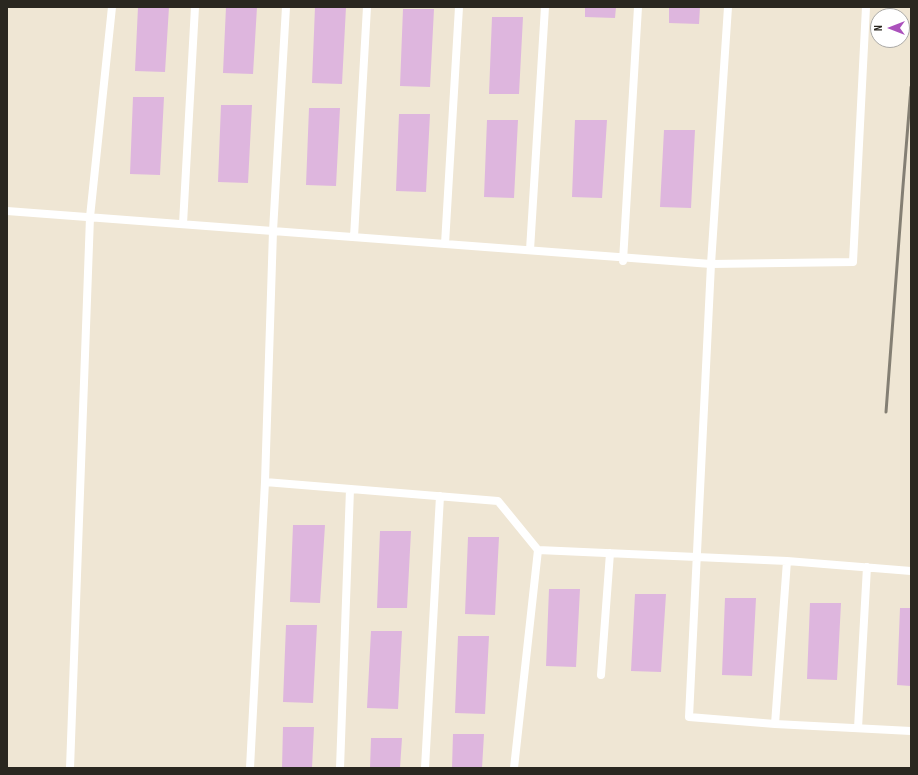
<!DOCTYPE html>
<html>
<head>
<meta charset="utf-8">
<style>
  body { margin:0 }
  #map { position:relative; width:918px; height:775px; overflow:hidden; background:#efe6d4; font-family:"Sofia Sans Condensed",sans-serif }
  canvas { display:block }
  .frame { position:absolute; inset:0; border:8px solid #2a2720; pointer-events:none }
  .north { position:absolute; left:870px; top:8px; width:40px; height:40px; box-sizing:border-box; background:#fff; border:1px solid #aaa9a6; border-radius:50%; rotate:270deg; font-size:11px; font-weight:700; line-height:16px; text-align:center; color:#2a2720 }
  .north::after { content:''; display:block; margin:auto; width:14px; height:18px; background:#ab51bc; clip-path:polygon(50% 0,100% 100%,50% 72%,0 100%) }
</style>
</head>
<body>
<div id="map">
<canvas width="918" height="775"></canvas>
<div class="frame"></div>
<div class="north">N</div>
</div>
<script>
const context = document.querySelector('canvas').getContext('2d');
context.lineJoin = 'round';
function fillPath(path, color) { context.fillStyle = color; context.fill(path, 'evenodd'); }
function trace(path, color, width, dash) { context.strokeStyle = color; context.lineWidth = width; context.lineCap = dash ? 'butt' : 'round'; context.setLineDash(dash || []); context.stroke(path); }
fillPath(new Path2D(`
  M138 7H169L165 72 135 71Z
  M226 7H257L253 74 223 73Z
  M315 7H346L342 84 312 83Z
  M585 7H616L615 18 585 17Z
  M669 7H700L699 24 669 23Z
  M403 9H434L430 87 400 86Z
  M492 17H523L519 94H489Z
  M133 97H164L160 175 130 174Z
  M221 105H252L248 183 218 182Z
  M309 108H340L336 186 306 185Z
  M399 114H430L426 192 396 191Z
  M487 120H518L514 198 484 197Z
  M575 120H607L602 198 572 197Z
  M664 130H695L691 208 660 207Z
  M293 525H325L320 603 290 602Z
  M380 531H411L407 608H377Z
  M468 537H499L495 615 465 614Z
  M549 589H580L576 667 546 666Z
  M635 594H666L661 672 631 671Z
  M725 598H756L752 676 722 675Z
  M810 603H841L837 680 807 679Z
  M900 608H911V686L897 685Z
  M286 625H317L313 703 283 702Z
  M371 631H402L398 709 367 708Z
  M458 636H489L485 714 455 713Z
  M283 727H314L312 768H282Z
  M453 734H484L482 768H452Z
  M371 738H402L400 768H370Z`), '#deb6de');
trace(new Path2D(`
  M286 7 273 231 265 482 498 501 538 550 787 561 911 571
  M728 7 711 264 853 262 866 7
  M7 211 711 264 689 717 775 724 787 561
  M183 224 195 7
  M354 237 367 7
  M445 244 459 7
  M530 250 545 7
  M623 261 638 7
  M601 675 610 553
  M775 724 911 731
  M858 728 867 567
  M70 768 90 217 112 7
  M250 768 265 482
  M340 768 350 489
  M425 768 440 496
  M514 768 538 550`), '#fff', 8);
trace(new Path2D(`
  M886 412 903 186 911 87`), '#847f73', 3);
</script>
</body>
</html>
